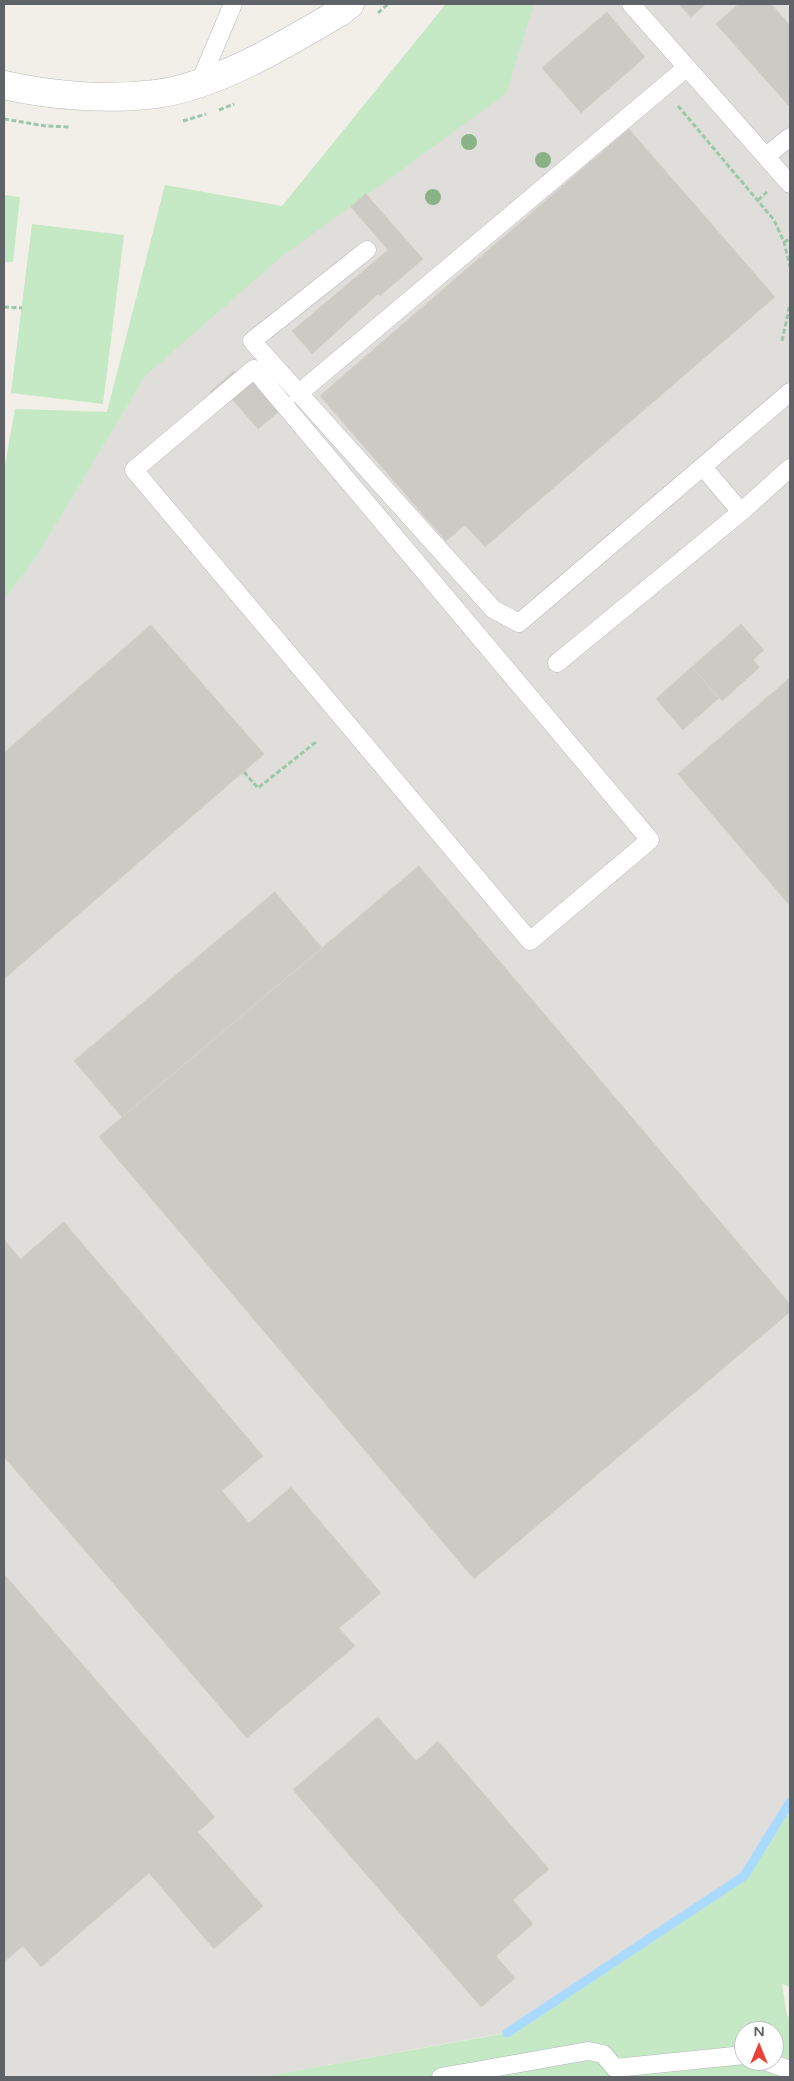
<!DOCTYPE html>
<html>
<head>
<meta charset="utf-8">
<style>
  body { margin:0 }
  #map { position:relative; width:794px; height:2081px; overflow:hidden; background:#f1efe8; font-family:"Varela Round",sans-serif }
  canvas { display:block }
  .frame { position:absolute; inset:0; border:5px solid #5f6368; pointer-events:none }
  .north { position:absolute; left:734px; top:2021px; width:50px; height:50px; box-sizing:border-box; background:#fff; border:1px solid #bfc1c3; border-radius:50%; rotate:0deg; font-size:14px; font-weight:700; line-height:20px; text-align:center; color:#5f6368 }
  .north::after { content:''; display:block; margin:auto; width:18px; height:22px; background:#ea4335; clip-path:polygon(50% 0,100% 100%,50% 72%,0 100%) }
</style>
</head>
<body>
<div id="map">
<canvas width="794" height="2081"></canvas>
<div class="frame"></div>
<div class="north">N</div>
</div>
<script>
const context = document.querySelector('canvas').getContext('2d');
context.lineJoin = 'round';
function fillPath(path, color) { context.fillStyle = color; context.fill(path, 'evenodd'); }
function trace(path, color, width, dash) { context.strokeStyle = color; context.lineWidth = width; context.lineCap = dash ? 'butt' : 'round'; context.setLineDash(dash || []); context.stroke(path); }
fillPath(new Path2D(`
  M446 4H790V1987L782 1983 261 2077H4V600L36 556 146 375Z`), '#e0deda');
fillPath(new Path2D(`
  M446 4H534L506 94 281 257 146 375 36 557 4 600V471L15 409 107 412 165 185 282 206Z
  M4 195 20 197 13 262H4Z
  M32 224 124 235 103 404 11 393Z
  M790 1802V1987L782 1984 787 2016 790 2017V2077H261L507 2033 744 1876ZM744 2031H774V2061H744Z`), '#c5e8c5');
trace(new Path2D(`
  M507 2033 744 1876 790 1802`), '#aadaff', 9);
const building = new Path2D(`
  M679 4H706L691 17Z
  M739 4H771L790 25 789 106 716 24Z
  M607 12 645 57 581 113 542 68Z
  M629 129 775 297 485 547 465 525 446 541 320 396Z
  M366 194 423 259 380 296 378 294 312 354 292 331 388 250 351 207Z
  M234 371 247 387 256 379 282 409 258 429 232 399 223 407 210 392Z
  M741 624 764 650 753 660 760 667 722 701 692 667Z
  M151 625 264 754 4 979V753Z
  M692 667 719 698 683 730 656 699Z
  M790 678V906L678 774Z
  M419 866 790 1304V1312L474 1579 99 1137Z
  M275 892 322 948 122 1117 74 1061Z
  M64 1222 263 1456 222 1491 249 1523 291 1487 381 1593 339 1628 355 1646 247 1738 4 1457V1239L20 1259Z
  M4 1574 215 1817 198 1832 263 1906 214 1949 149 1873 41 1967 23 1946 4 1962Z
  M378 1717 416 1761 438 1741 549 1869 513 1900 533 1924 496 1956 515 1978 481 2007 293 1790Z`);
fillPath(building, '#cccac5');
trace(building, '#d6d1c6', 1);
const lane = new Path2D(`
  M631 4 790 184
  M200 82 233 4
  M766 156 790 137
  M367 250 252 341 493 609 519 623 790 392
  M254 369 650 840 530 941 134 470Z
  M298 394 686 68
  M703 467 741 512
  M557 663 741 512 790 468
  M765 2061 790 2070
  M441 2077 588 2051 603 2054 615 2068 744 2055`);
const street = new Path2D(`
  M4 85C52 96 107 100 156 94 219 85 286 44 340 12L350 4`);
trace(lane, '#b5b8bc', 19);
trace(street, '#b5b8bc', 29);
trace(new Path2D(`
  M378 13 388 4
  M678 106 774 220 784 242 790 267
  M219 110 234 104
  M4 119 46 126 70 127
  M183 121 206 114
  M758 200 767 192
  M784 242 790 239
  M4 307 22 308
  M782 341 790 304
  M244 772 258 788 316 742`), '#9cc7a9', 3, [5, 2.5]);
trace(lane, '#fff', 18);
trace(street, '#fff', 28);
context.fillStyle = '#89b387';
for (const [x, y] of [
  [469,142],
  [543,160],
  [433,197]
]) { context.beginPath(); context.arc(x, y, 8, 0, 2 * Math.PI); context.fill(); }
</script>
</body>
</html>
